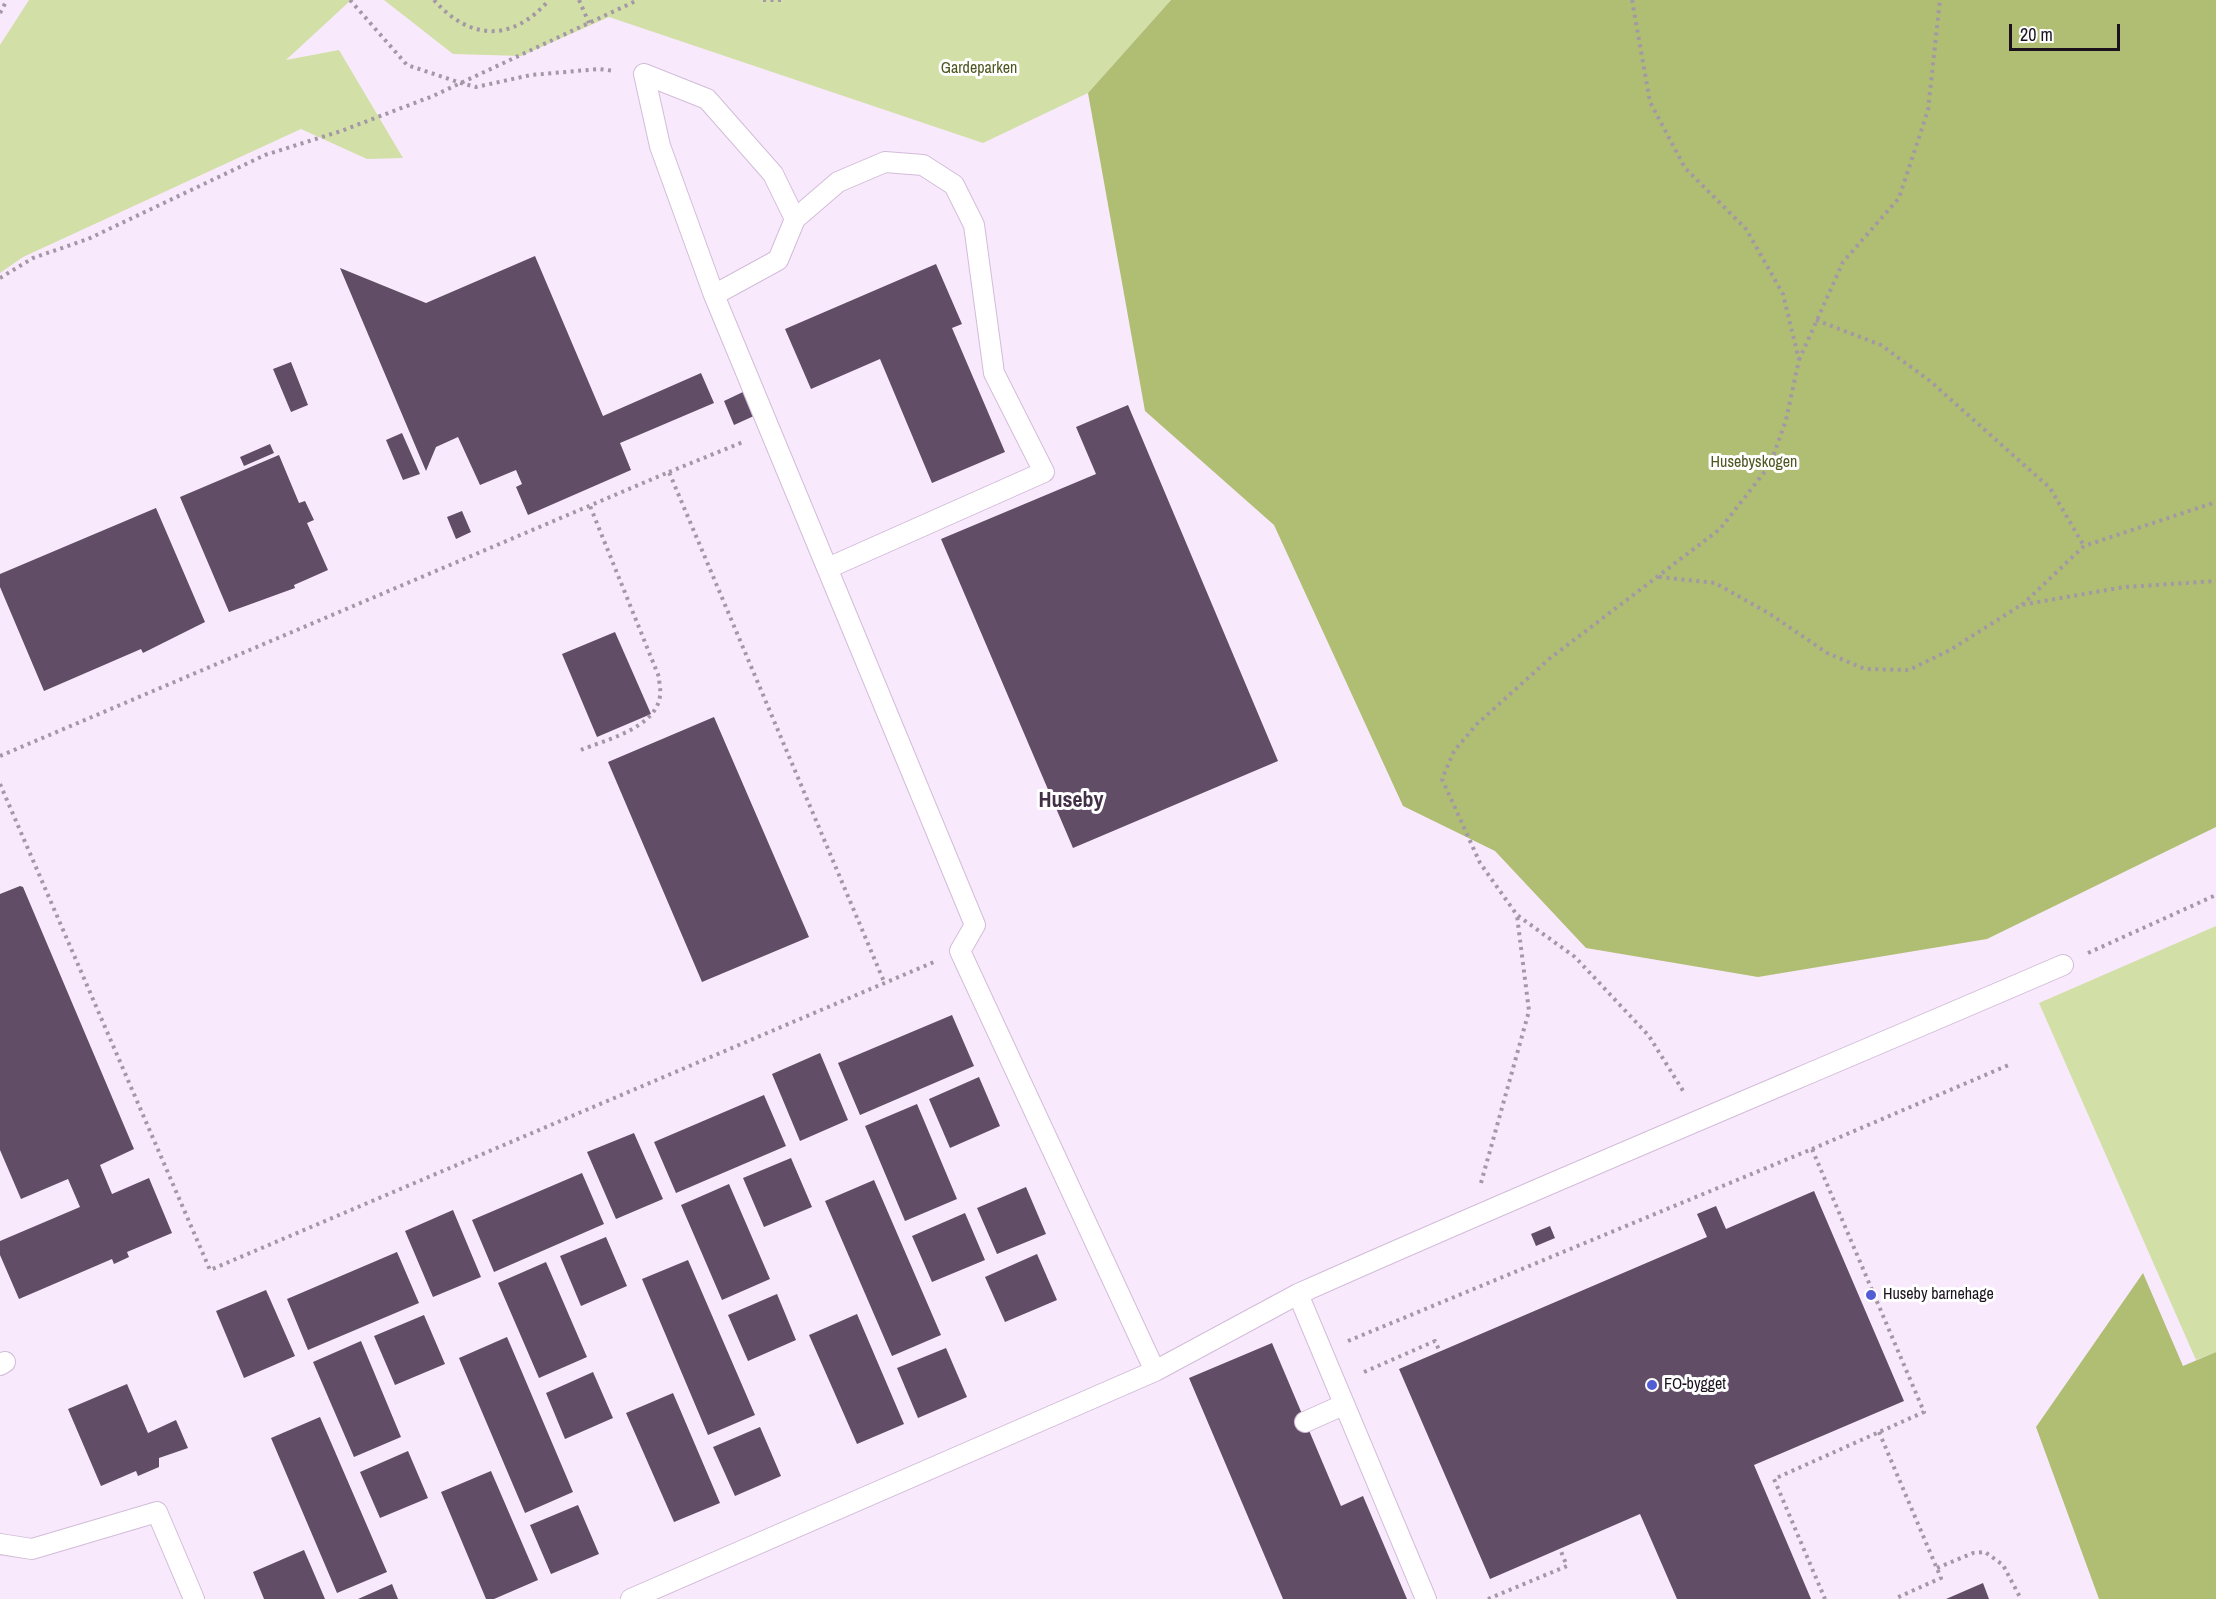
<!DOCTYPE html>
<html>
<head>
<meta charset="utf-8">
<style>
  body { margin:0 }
  #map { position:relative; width:2216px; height:1599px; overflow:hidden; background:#f8eafc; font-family:"Archivo Narrow",sans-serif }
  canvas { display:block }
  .scale { position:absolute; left:2009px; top:24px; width:111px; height:27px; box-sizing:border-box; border:3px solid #1b121d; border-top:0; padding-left:8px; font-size:18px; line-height:21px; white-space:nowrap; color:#1b121d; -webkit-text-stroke:4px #fff; paint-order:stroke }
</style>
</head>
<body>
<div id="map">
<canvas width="2216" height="1599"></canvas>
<div class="scale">20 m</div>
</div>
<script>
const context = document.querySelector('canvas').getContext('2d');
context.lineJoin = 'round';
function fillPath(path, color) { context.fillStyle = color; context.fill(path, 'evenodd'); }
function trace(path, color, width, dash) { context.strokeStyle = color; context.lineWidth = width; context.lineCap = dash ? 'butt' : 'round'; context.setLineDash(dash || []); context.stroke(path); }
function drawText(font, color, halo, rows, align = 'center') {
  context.font = font + ' "Archivo Narrow",sans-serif'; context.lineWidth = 6; context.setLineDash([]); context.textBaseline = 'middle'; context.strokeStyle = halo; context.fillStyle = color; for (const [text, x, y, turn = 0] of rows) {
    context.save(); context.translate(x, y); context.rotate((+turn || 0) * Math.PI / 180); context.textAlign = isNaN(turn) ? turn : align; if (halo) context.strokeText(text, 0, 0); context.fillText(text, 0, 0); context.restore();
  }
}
fillPath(new Path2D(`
  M29 0H351L286 60 339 50 403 158 367 159 301 129 23 257 0 273V45Z
  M384 0H1171L1088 93 983 143 609 17 521 56 453 54Z
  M2216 926V1352L2196 1360 2039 1003Z`), '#d2dfa6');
fillPath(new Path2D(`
  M1171 0H2216V827L1987 939 1758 977 1586 948 1495 851 1403 806 1274 525 1145 411 1088 93Z
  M2143 1273 2183 1366 2216 1352V1599H2099L2036 1427Z`), '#afbe72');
fillPath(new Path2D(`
  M535 256 603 416 701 373 714 403 620 443 631 470 528 515 516 487 522 484 516 470 480 485 458 437 436 447 426 471 340 268 426 303Z
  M936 264 962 324 952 328 1005 452 932 483 880 359 811 389 785 329Z
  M291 362 308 405 291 412 273 369Z
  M745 391 756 415 734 425 724 401Z
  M1128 405 1278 761 1073 848 941 539 1096 474 1076 427Z
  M402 433 420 474 403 480 386 440Z
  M270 444 274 453 244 466 240 457Z
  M279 455 299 503 305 501 314 520 307 523 328 570 294 585 295 588 229 612 180 497Z
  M156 508 205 622 143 653 141 649 44 691 0 587V574Z
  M462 511 471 532 456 539 447 517Z
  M615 632 651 714 597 737 562 654Z
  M714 717 809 937 702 982 608 762Z
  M20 886 23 887 134 1149 100 1165 112 1194 149 1178 172 1233 127 1252 129 1257 114 1264 112 1259 19 1299 0 1255V1241L80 1207 68 1179 21 1199 0 1150V894Z
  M952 1015 974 1066 860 1115 838 1063Z
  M820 1053 848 1120 800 1141 772 1074Z
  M979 1077 1000 1126 950 1148 929 1099Z
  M764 1095 786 1146 676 1193 654 1142Z
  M917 1104 957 1199 905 1221 865 1126Z
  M634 1133 663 1199 616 1219 587 1152Z
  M791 1158 812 1207 764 1227 743 1178Z
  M582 1173 604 1224 494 1272 472 1220Z
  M874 1180 941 1335 892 1356 825 1201Z
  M729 1184 770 1279 722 1300 681 1205Z
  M1026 1187 1046 1234 997 1254 977 1208Z
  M1814 1191 1904 1401 1754 1465 1811 1599H1677L1640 1514 1490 1579 1399 1369 1707 1237 1697 1214 1716 1206 1726 1229Z
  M453 1210 481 1277 433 1297 405 1231Z
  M965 1213 985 1260 932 1282 912 1236Z
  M1550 1226 1555 1238 1536 1246 1531 1234Z
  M606 1237 627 1286 581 1306 560 1256Z
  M397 1252 419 1303 308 1350 287 1299Z
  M1037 1254 1057 1300 1005 1322 985 1277Z
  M688 1260 755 1415 708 1435 642 1279Z
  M546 1262 587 1357 539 1378 498 1283Z
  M266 1290 295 1356 244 1378 216 1311Z
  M777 1294 796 1340 748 1361 728 1315Z
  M857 1314 904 1424 857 1444 809 1335Z
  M424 1315 445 1364 395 1385 374 1336Z
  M507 1337 573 1492 525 1513 459 1358Z
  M361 1341 401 1437 354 1457 313 1362Z
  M1272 1343 1341 1506 1363 1496 1407 1599H1283L1189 1378Z
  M946 1348 967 1397 918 1418 897 1368Z
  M593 1372 613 1418 565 1439 546 1393Z
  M127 1384 148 1433 176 1420 188 1448 159 1458V1467L138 1476 136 1471 101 1486 68 1409Z
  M673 1393 720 1503 674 1522 626 1413Z
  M320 1417 387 1572 337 1593 271 1438Z
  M760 1427 781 1476 735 1496 713 1447Z
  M408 1451 428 1498 380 1518 360 1472Z
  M491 1471 538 1580 494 1599H486L441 1492Z
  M578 1505 599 1554 551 1574 530 1525Z
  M304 1550 325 1599H264L253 1572Z
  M1983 1583 1989 1599H1946Z
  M392 1584 398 1599H358Z`), '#614d66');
const service = new Path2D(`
  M644 74 660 146 714 295 975 925 960 951 1155 1371 1298 1294 1426 1599
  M644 74 707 99 773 174 795 219 778 260 714 295
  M795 219 838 182 885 162 923 165 954 185 974 225 994 373 1044 472 828 568
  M1298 1294C1551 1181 1808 1075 2063 965
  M0 1365 5 1362
  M1305 1422 1343 1405
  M0 1544 32 1549 157 1512 194 1599
  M631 1599 1155 1371`);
trace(service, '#d3bcd9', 22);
trace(new Path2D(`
  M350 0 407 65 461 83 476 87 531 75 599 69 615 71
  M434 0C470 41 513 42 549 0
  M579 0 589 23
  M763 0H783
  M1632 0 1650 102 1685 168 1746 229 1783 294 1799 360 1786 420 1770 465 1720 529 1549 659 1477 724 1454 751 1442 779 1480 863 1517 915 1575 957 1649 1036 1685 1094
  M0 13 7 0
  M0 278 33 258 88 239 265 155 341 131 433 96 638 0
  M1816 320 1881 345 1930 381 2050 488 2084 546
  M1799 360 1843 262 1899 198 1928 110 1940 0
  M669 472 743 442
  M1659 577 1715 583 1770 614 1827 653 1865 669 1909 670 1950 650 2021 605 2124 587 2216 581
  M2022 605 2084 546 2216 502
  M581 750C605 740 656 728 660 696 661 690 659 683 659 677L590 506
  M0 756 669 472 885 984
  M0 784 210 1270 934 962
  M2088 953 2216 895
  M1812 1149 2011 1064
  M1481 1183 1529 1011 1517 916
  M1348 1341 1812 1149 1924 1412 1774 1479 1825 1599
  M1364 1372 1435 1341 1440 1352
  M1879 1432 1941 1578 1894 1599
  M1937 1568 1973 1553 1985 1552 2003 1565 2021 1599
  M1488 1599 1567 1566 1560 1549`), '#a498a7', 4, [3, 4.5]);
trace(service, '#fff', 20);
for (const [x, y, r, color] of [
  [1871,1295,6,"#525dd3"],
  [1652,1385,6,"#525dd3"]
]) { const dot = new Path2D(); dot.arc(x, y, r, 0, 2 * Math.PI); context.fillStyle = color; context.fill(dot); trace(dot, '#fff', 2); }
drawText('16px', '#4e5721', '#fff', [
  ["Gardeparken",979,69],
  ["Husebyskogen",1754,463]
]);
drawText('16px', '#1b121d', '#fff', [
  ["Huseby barnehage",1883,1295],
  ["FO-bygget",1664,1385]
], 'left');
drawText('bold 22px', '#423047', '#fff', [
  ["Huseby",1071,801]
]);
</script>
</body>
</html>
